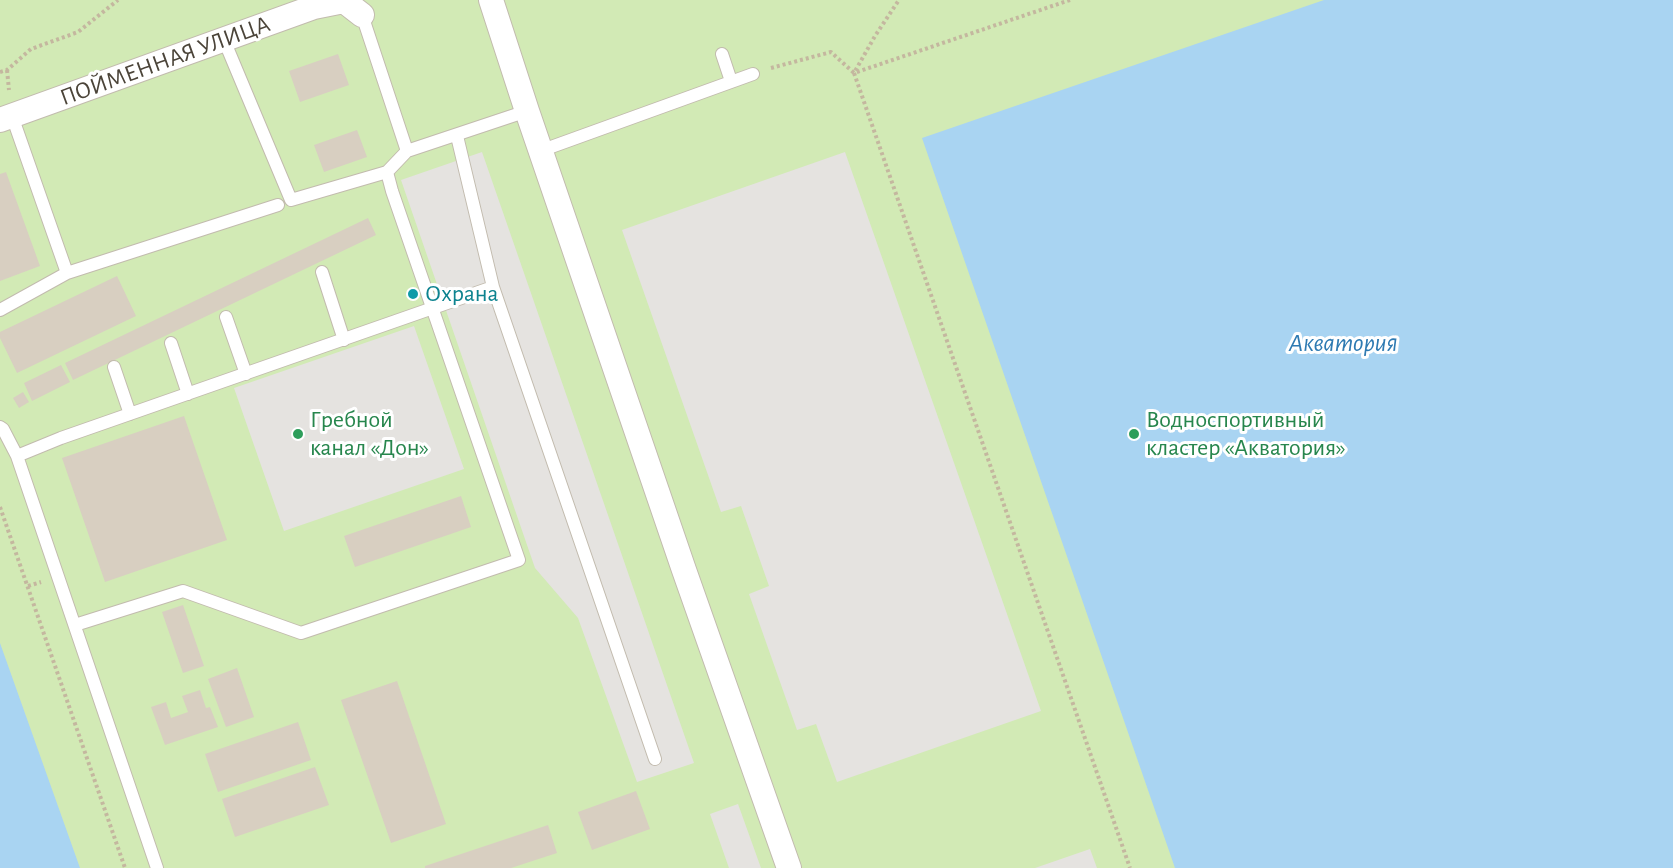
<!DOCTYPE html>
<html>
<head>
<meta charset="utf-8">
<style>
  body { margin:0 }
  canvas { display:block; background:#f6f3ec }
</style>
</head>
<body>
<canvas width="1673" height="868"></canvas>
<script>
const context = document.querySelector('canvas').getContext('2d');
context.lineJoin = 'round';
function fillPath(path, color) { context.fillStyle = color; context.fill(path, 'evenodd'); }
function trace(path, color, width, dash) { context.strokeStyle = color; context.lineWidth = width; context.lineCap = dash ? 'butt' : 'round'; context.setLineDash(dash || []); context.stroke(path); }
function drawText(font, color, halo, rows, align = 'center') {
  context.font = font + ' "Alegreya Sans",sans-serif'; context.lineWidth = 6; context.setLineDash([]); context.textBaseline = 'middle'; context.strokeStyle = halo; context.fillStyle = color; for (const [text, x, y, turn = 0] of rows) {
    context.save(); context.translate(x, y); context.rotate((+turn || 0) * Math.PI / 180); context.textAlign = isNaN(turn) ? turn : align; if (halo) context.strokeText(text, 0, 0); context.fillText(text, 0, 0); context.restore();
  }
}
fillPath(new Path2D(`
  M0 0H1673V868H0Z`), '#d2eab5');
fillPath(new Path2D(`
  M482 152 694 763 637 782 578 618 535 568 401 180Z
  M845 152 1041 711 837 782 816 724 797 730 749 594 769 586 741 506 721 512 622 230Z
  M414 326 464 469 284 531 234 388Z
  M738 804 761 868H729L710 814Z
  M1090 849 1097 868H1035Z`), '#e5e3e0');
fillPath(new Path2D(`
  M1324 0H1673V868H1175L922 138Z
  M0 643 80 868H0Z`), '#a9d4f2');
fillPath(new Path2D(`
  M338 54 349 85 300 102 289 71Z
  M357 130 367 157 324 172 314 145Z
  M6 172 40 266 0 281V174Z
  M368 218 376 235 73 380 65 363Z
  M117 276 136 316 17 373 0 338V332Z
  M416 288 420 296 410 300 407 291Z
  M61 365 70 382 32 401 24 383Z
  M23 392 29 402 19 408 13 398Z
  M184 416 227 540 105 582 62 458Z
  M461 496 471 527 355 567 344 536Z
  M183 605 204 666 183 673 162 612Z
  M237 668 254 717 226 727 208 679Z
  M397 681 446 824 391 843 341 700Z
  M200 690 206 708 210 707 218 727 165 745 151 707 166 702 171 718 188 712 182 696Z
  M298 722 311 760 218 792 205 754Z
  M315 767 329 805 235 837 222 799Z
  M636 791 650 829 592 850 578 812Z
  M548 825 557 853 511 868H425V866Z`), '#d8cfc1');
const lane = new Path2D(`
  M224 40 291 200 387 172 407 151 362 15
  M722 54 731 81
  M12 116 67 273
  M457 136 493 287 655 759
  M407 151 527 111
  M540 151 753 74
  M322 272 344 340
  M0 310 67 273 278 205
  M226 317 246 374
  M171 343 188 394
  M114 367 130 414
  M0 427 3 429 17 456 157 868
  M17 456 61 438 493 287
  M75 625 183 591 301 633 519 560 392 191 387 172`);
const street = new Path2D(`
  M491 0 527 111 684 570 789 868
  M0 120 314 7 344 1 362 15`);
trace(lane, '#c2bbae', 14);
trace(street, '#c2bbae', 26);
trace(new Path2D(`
  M1070 0 854 73 1130 868
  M771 68 831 52 854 73 875 36 899 0
  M7 70 9 90
  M0 72 7 70 31 49 78 32 118 0
  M0 507 125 868
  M28 586 41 582`), '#c4b79f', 4, [3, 3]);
trace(lane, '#fff', 12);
trace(street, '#fff', 24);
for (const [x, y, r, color] of [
  [413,294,6,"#0f9aa8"],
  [298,434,6,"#2e9e5b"],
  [1134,434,6,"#2e9e5b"]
]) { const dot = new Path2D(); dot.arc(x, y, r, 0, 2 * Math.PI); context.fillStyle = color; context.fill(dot); trace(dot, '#fff', 2); }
drawText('24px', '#4b4439', '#fff', [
  ["ПОЙМЕННАЯ УЛИЦА",165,61,-20]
]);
drawText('24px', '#0d838f', '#fff', [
  ["Охрана",425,294]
], 'left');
drawText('24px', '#27864d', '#fff', [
  ["Гребной",310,420],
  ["канал «Дон»",310,448],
  ["Водноспортивный",1146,420],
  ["кластер «Акватория»",1146,448]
], 'left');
drawText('italic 26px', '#2e7ab2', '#fff', [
  ["Акватория",1343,343]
]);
</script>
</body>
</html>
